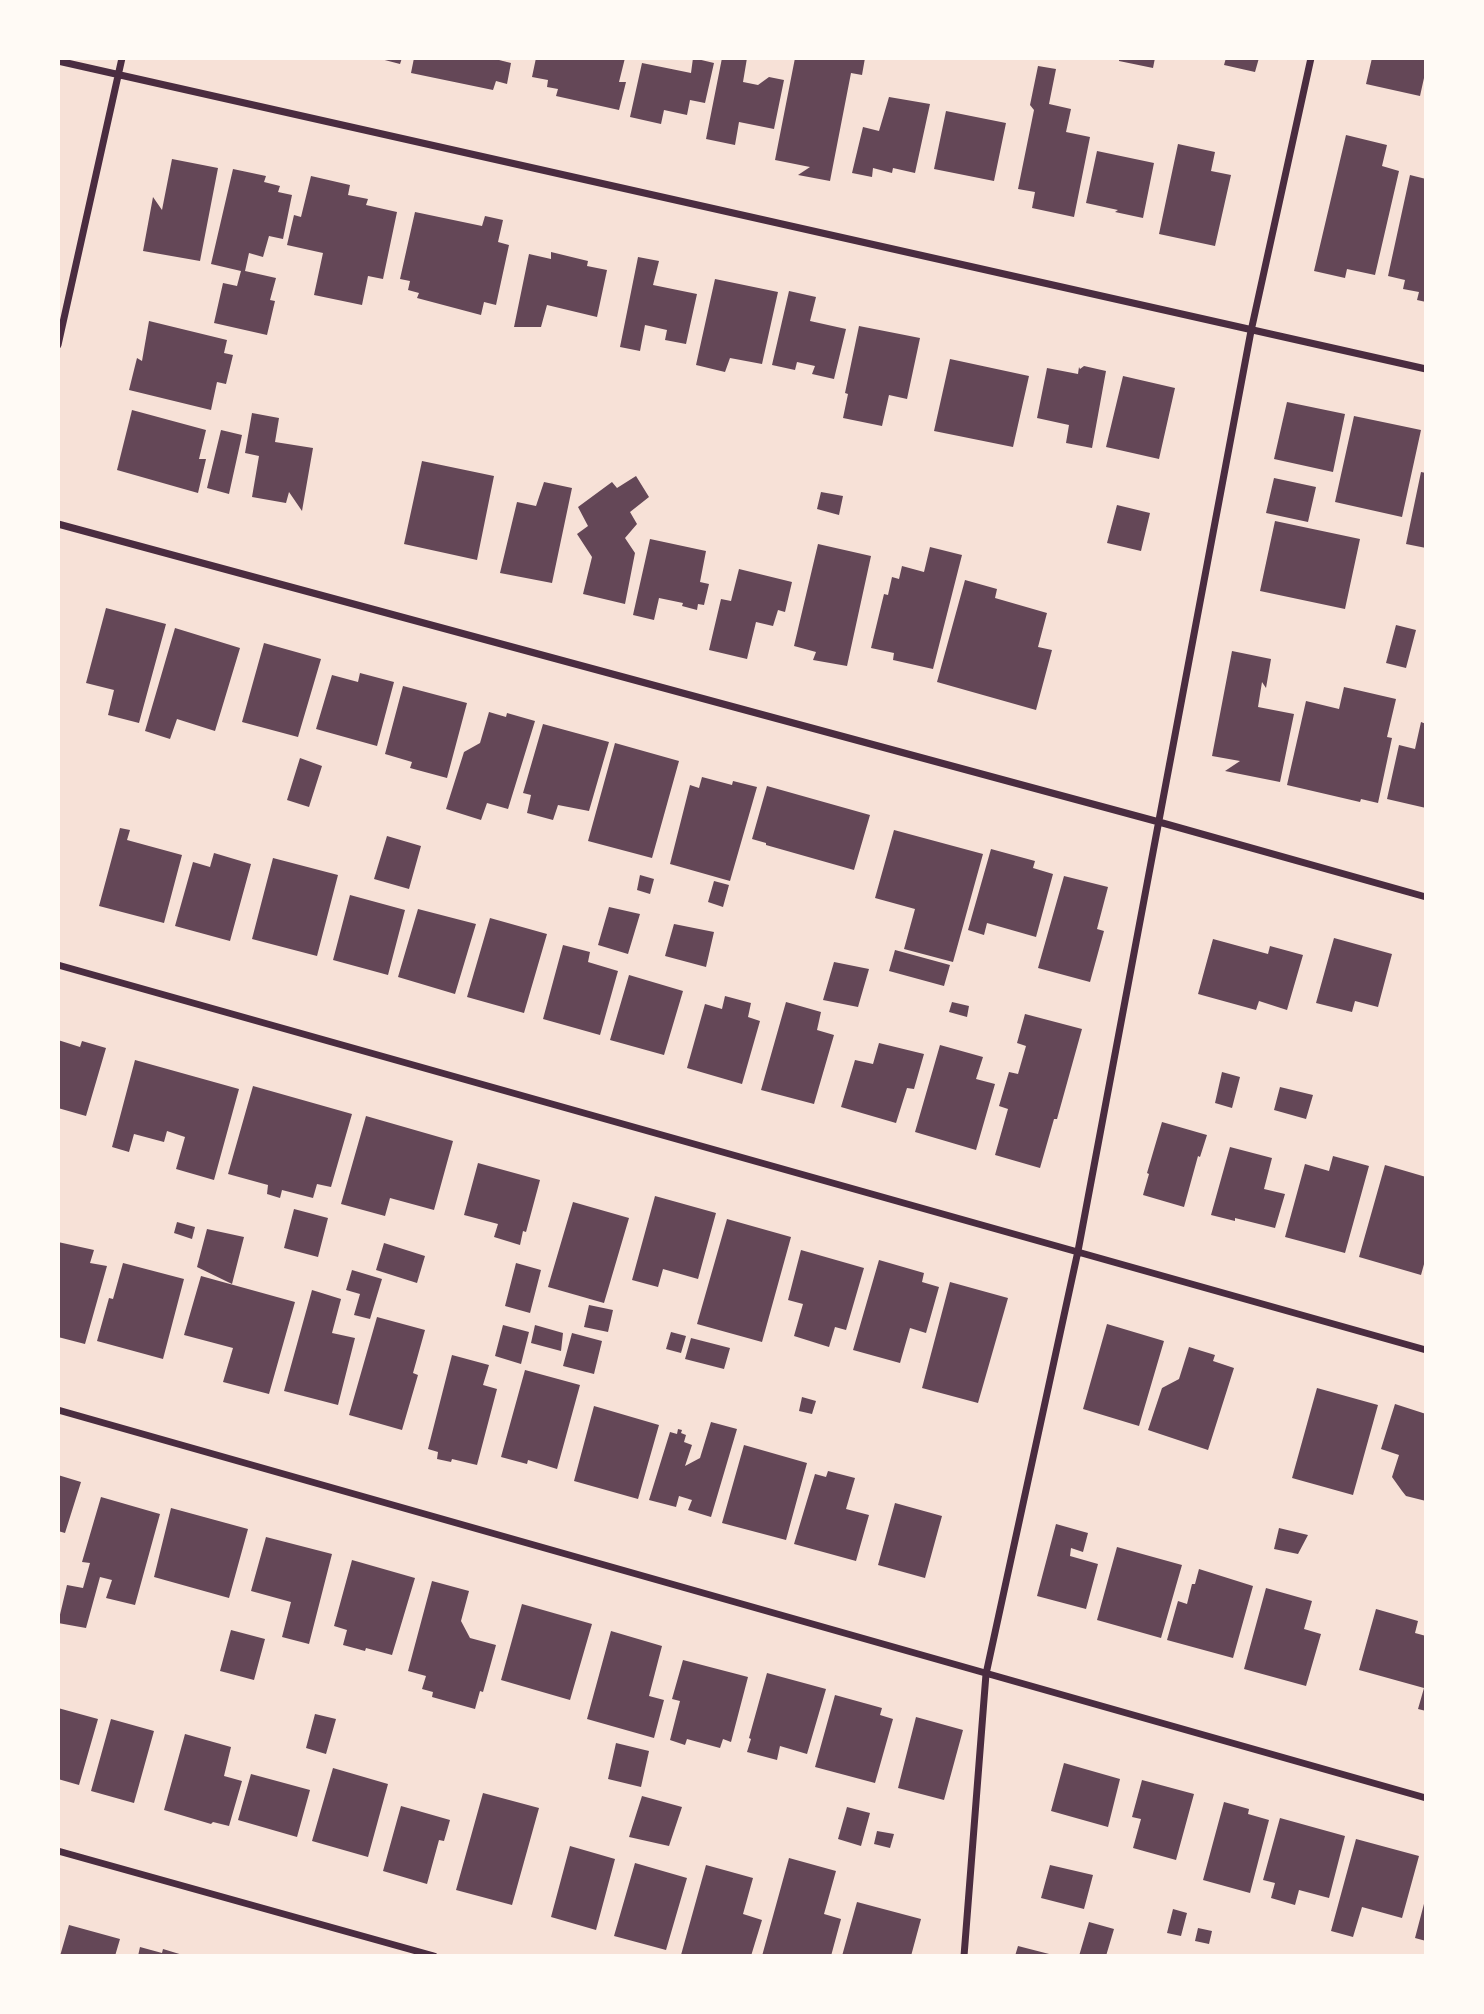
<!DOCTYPE html>
<html>
<head>
<meta charset="utf-8">
<style>
  body { margin:0 }
  #map { position:relative; width:1484px; height:2014px; overflow:hidden; background:#f7e1d7; font-family:Montserrat,sans-serif }
  canvas { display:block }
  .frame { position:absolute; inset:0; border:60px solid #fffaf5; pointer-events:none }
</style>
</head>
<body>
<div id="map">
<canvas width="1484" height="2014"></canvas>
<div class="frame"></div>
</div>
<script>
const context = document.querySelector('canvas').getContext('2d');
context.lineJoin = 'round';
function fillPath(path, color) { context.fillStyle = color; context.fill(path, 'evenodd'); }
function trace(path, color, width, dash) { context.strokeStyle = color; context.lineWidth = width; context.lineCap = dash ? 'butt' : 'round'; context.setLineDash(dash || []); context.stroke(path); }
fillPath(new Path2D(`
  M377 58H402L400 64Z
  M414 58H500L499 60 511 63 507 84 496 81 493 90 411 73Z
  M536 58H625L619 82H626L619 110 556 96 558 89 547 87 548 80 532 77Z
  M693 58 714 63 705 103 690 100 687 115 664 110 661 124 630 117 642 63 691 73Z
  M722 58H747L743 82 758 85 769 77 784 80 774 129 739 122 735 145 706 139Z
  M795 58H865L862 75 851 73 830 181 798 175 810 167 775 160Z
  M1119 58H1155L1153 68 1119 61Z
  M1226 58H1259L1255 72 1224 65Z
  M1372 58H1426V69L1420 96 1366 84Z
  M1038 66 1056 69 1049 104 1071 109 1066 132 1090 137 1074 217 1032 208 1035 192 1018 189 1034 110 1030 105Z
  M889 97 930 104 915 173 893 168 892 173 873 168 872 177 852 173 863 127 879 131Z
  M946 111 1006 123 994 181 934 169Z
  M1346 135 1387 145 1382 166 1399 171 1375 275 1347 269 1345 278 1314 271Z
  M1178 144 1215 152 1211 171 1231 175 1215 246 1159 234Z
  M1097 151 1154 163 1143 218 1115 212 1118 210 1086 203Z
  M172 159 218 168 200 261 143 251 153 197 162 210Z
  M233 169 266 176 264 182 280 186 278 192 292 195 283 239 269 236 263 257 249 253 245 271 276 278 270 300 275 301 267 335 214 323 223 283 237 286 241 271 211 264Z
  M1410 175 1426 179V302L1417 300 1419 292 1403 289 1405 280 1388 276Z
  M311 176 350 185 348 195 368 199 366 205 397 212 383 279 368 276 362 305 314 295 323 253 287 245 294 215 301 217Z
  M415 212 482 226 485 216 503 220 498 242 509 245 496 305 484 302 481 315 417 298 419 293 408 290 410 281 400 279Z
  M551 252 588 261 587 266 607 270 597 317 547 305 541 327H514L529 254 551 259Z
  M638 257 659 261 653 285 697 294 686 344 665 340 667 330 645 325 640 351 620 347Z
  M715 279 778 292 762 364 730 358 725 372 696 365Z
  M789 291 816 297 810 321 846 329 834 379 812 374 815 366 797 362 795 370 772 365Z
  M149 321 227 340 224 353 233 355 226 384 217 382 211 410 129 390 137 358 142 361Z
  M859 326 920 338 907 399 889 395 882 426 843 418 848 394 845 393Z
  M950 359 1029 376 1013 447 934 431Z
  M1084 366 1106 371 1092 448 1066 443 1069 425 1037 418 1047 368 1078 374 1079 367 1080 369Z
  M1123 376 1175 388 1159 459 1106 447Z
  M1287 402 1345 414 1333 472 1274 459Z
  M132 410 206 430 199 459H206L198 493 117 470Z
  M252 413 279 418 275 442 313 448 302 511 289 492 286 503 252 497 259 456 245 453Z
  M1354 416 1421 430 1402 517 1335 502Z
  M221 430 242 435 229 494 207 488Z
  M422 461 494 476 477 560 404 544Z
  M1421 472 1426 473V548L1406 544Z
  M636 476 649 497 630 512 637 524 625 538 635 553 625 604 583 594 592 557 577 534 588 526 578 507 612 482 617 488Z
  M1274 478 1316 487 1308 522 1266 513Z
  M544 482 572 488 552 583 500 573 517 502 536 506Z
  M821 492 843 496 839 515 817 509Z
  M1117 505 1150 513 1141 551 1107 543Z
  M1275 521 1360 539 1345 609 1260 591Z
  M650 539 706 551 700 582 709 584 704 605 698 604 697 610 682 606 683 603 659 598 654 620 633 615Z
  M818 544 871 556 847 666 813 660 816 652 794 646Z
  M930 547 962 555 933 669 893 660 894 653 871 648 884 594 888 595 892 577 899 579 902 566 924 572Z
  M739 569 792 582 785 612 778 610 773 626 756 622 747 659 709 650 721 599 731 601Z
  M965 580 997 589 995 598 1047 613 1038 647 1052 650 1036 710 937 682Z
  M106 608 166 624 139 723 108 715 114 690 86 683Z
  M1396 625 1416 630 1406 668 1386 663Z
  M175 628 240 648 215 731 177 719 170 739 145 731Z
  M264 643 321 659 298 737 242 722Z
  M1232 651 1271 659 1266 688 1262 682 1258 707 1294 714 1280 782 1225 771 1240 761 1212 756Z
  M360 673 394 682 377 746 316 729 332 675 358 682Z
  M403 686 467 703 447 778 410 768 412 762 385 754Z
  M1344 687 1396 699 1387 737 1392 738 1378 803 1361 799 1360 802 1287 785 1306 701 1339 709Z
  M489 712 506 717 507 713 535 721 508 809 487 803 481 820 446 809 464 752 480 743Z
  M1421 722 1426 724V808L1387 799 1399 745 1415 749Z
  M543 724 609 742 589 811 558 805 553 820 527 813 531 795 523 793Z
  M615 743 679 761 652 858 588 841Z
  M300 758 322 766 309 807 287 800Z
  M702 777 732 785 733 781 757 787 730 881 670 864 690 785 699 788Z
  M767 786 870 815 854 870 766 845V843L752 839Z
  M120 828 130 830 127 840 182 855 164 923 99 906Z
  M894 830 983 854 953 962 904 949 915 909 875 898Z
  M387 836 421 846 409 889 374 879Z
  M991 849 1035 861 1033 868 1053 874 1036 937 987 923 984 935 968 930Z
  M214 853 251 864 230 941 175 926 193 862 210 867Z
  M273 858 338 875 317 956 252 939Z
  M640 875 654 879 650 894 637 890Z
  M1064 876 1108 887 1097 929 1104 931 1090 982 1038 968Z
  M714 881 729 885 723 907 708 902Z
  M350 895 405 910 388 975 333 960Z
  M609 907 640 914 628 954 598 945Z
  M418 909 476 924 455 994 398 977Z
  M490 918 547 934 524 1013 467 997Z
  M674 924 714 932 706 967 665 956Z
  M1334 938 1392 954 1378 1007 1355 1001 1352 1012 1316 1003Z
  M1213 939 1268 954 1270 946 1303 955 1287 1010 1259 1001 1256 1010 1198 994Z
  M563 945 590 952 588 962 618 971 600 1035 543 1019Z
  M895 950 950 965 944 986 889 971Z
  M834 962 869 969 858 1007 823 1000Z
  M629 975 683 991 664 1055 610 1040Z
  M725 996 751 1003 748 1017 760 1021 742 1084 687 1068 705 1004 722 1009Z
  M786 1002 821 1012 817 1030 834 1035 814 1104 761 1090Z
  M952 1002 969 1006 967 1017 949 1012Z
  M1025 1014 1082 1029 1057 1119H1054L1040 1168 995 1155 1008 1109 999 1106 1009 1072 1018 1074 1026 1046 1017 1043Z
  M58 1040 80 1047 82 1041 106 1048 86 1116 58 1108Z
  M879 1043 924 1054 914 1089 907 1088 896 1123 841 1107 855 1060 873 1064Z
  M940 1045 983 1057 976 1079 995 1084 976 1150 915 1132Z
  M135 1060 239 1089 214 1180 176 1169 185 1137 167 1131 164 1142 134 1134 129 1152 112 1147Z
  M1222 1072 1240 1077 1232 1108 1215 1103Z
  M253 1086 352 1114 331 1187 317 1184 313 1198 282 1190 280 1198 267 1194 268 1185 228 1174Z
  M1280 1087 1313 1095 1306 1119 1274 1110Z
  M366 1116 453 1141 434 1210 390 1198 385 1216 341 1204Z
  M1162 1122 1207 1135 1200 1157 1198 1156 1184 1207 1143 1195 1149 1174 1147 1173Z
  M1230 1147 1272 1158 1264 1189 1285 1194 1275 1228 1235 1218V1221L1211 1215Z
  M1333 1156 1369 1166 1345 1253 1285 1237 1305 1164 1329 1171Z
  M478 1163 540 1180 526 1232 523 1231 520 1245 494 1237 498 1224 464 1215Z
  M1385 1165 1426 1177V1257L1421 1275 1359 1257Z
  M655 1196 716 1213 698 1279 663 1269 658 1287 632 1280Z
  M573 1202 629 1218 604 1303 548 1287Z
  M294 1209 328 1218 318 1257 284 1248Z
  M727 1219 791 1237 762 1342 697 1324Z
  M177 1222 195 1227 192 1239 174 1233Z
  M207 1229 244 1237 232 1284 197 1267Z
  M58 1242 94 1250 90 1263 107 1266 85 1344 58 1337Z
  M384 1243 425 1256 417 1283 376 1270Z
  M801 1250 864 1268 846 1330 835 1327 829 1347 794 1336 803 1304 788 1300Z
  M879 1260 924 1273 922 1282 939 1287 926 1333 910 1328 900 1363 853 1350Z
  M123 1263 184 1279 163 1359 97 1341 109 1298 113 1299Z
  M516 1263 541 1270 530 1313 505 1306Z
  M352 1270 382 1279 370 1319 354 1315 360 1294 346 1290Z
  M201 1276 295 1302 269 1394 223 1382 233 1348 184 1335Z
  M950 1282 1008 1298 978 1403 922 1388Z
  M312 1290 341 1299 332 1333 355 1338 338 1405 284 1391Z
  M589 1305 613 1310 608 1332 584 1327Z
  M377 1317 425 1330 413 1373 418 1375 402 1430 349 1415Z
  M1107 1324 1164 1341 1139 1426 1083 1409Z
  M503 1325 529 1332 521 1364 495 1356Z
  M535 1325 563 1333 561 1351 531 1343Z
  M671 1332 686 1336 681 1353 666 1349Z
  M572 1333 602 1341 594 1374 563 1366Z
  M691 1338 730 1348 724 1369 685 1359Z
  M1189 1347 1215 1355 1213 1361 1234 1368 1208 1450 1148 1430 1162 1388 1179 1379Z
  M452 1355 489 1365 483 1385 497 1389 477 1465 452 1459 451 1462 437 1459 438 1452 428 1449Z
  M525 1370 580 1385 557 1469 528 1460 527 1464 501 1457Z
  M1317 1388 1378 1405 1353 1495 1292 1478Z
  M802 1397 816 1401 812 1414 799 1411Z
  M1395 1404 1426 1414V1501L1406 1496 1402 1491 1392 1477 1399 1455 1381 1449Z
  M594 1406 659 1425 638 1499 574 1481Z
  M711 1422 737 1429 711 1517 688 1510 692 1500 679 1496 676 1507 649 1500 670 1432 677 1434 678 1429 682 1430 681 1433 686 1435 684 1442 692 1445 685 1466 700 1458Z
  M744 1445 807 1463 786 1540 722 1523Z
  M828 1471 855 1478 846 1509 869 1515 856 1561 794 1544 815 1474 826 1477Z
  M58 1475 81 1482 65 1533 58 1531Z
  M101 1497 160 1514 135 1605 106 1598 112 1580 100 1577 86 1628 58 1623 67 1585 83 1588 90 1563 82 1562Z
  M895 1503 942 1516 925 1578 878 1565Z
  M171 1508 248 1529 229 1598 154 1577Z
  M1056 1524 1088 1533 1083 1552 1071 1548 1070 1556 1098 1564 1086 1609 1037 1596Z
  M1279 1528 1308 1535 1298 1554 1274 1549Z
  M266 1537 332 1554 309 1644 282 1637 291 1602 251 1591Z
  M1117 1547 1182 1565 1161 1638 1097 1620Z
  M352 1560 415 1578 392 1655 366 1648 365 1651 343 1645 347 1630 334 1626Z
  M1199 1569 1253 1586 1233 1658 1167 1640 1178 1601 1187 1604 1192 1584H1195Z
  M432 1581 469 1591 461 1621 470 1638 496 1645 483 1692 480 1691 475 1709 432 1697 433 1692 422 1689 426 1676 408 1671Z
  M1266 1588 1312 1601 1304 1629 1321 1634 1306 1686 1244 1669Z
  M522 1604 592 1624 570 1700 501 1680Z
  M1376 1609 1418 1621 1415 1633 1426 1636V1711L1418 1709 1424 1688 1359 1670Z
  M231 1630 265 1639 254 1680 220 1671Z
  M611 1631 662 1646 649 1696 664 1700 654 1738 587 1719Z
  M683 1660 748 1677 731 1742 723 1739 720 1748 687 1739 685 1745 670 1740 680 1701 672 1699Z
  M767 1673 826 1689 807 1754 780 1746 777 1760 747 1752 751 1739 749 1738Z
  M835 1695 882 1708 880 1715 893 1719 875 1783 815 1767Z
  M58 1708 98 1719 79 1785 58 1779Z
  M315 1714 336 1719 326 1754 306 1748Z
  M916 1717 963 1730 944 1800 898 1788Z
  M111 1719 154 1731 134 1803 91 1791Z
  M185 1734 231 1747 224 1776 242 1781 229 1826 213 1822 211 1824 164 1810Z
  M616 1743 649 1751 641 1787 608 1779Z
  M1064 1763 1120 1779 1108 1827 1051 1811Z
  M333 1768 388 1784 368 1857 312 1841Z
  M251 1774 310 1790 297 1837 238 1820Z
  M1142 1780 1194 1794 1176 1860 1133 1848 1141 1819 1132 1817Z
  M483 1793 539 1808 512 1905 456 1890Z
  M642 1796 682 1807 669 1846 629 1837Z
  M1224 1802 1249 1809 1248 1814 1269 1820 1250 1893 1203 1880Z
  M401 1806 450 1820 444 1841 439 1840 427 1884 383 1871Z
  M847 1807 870 1813 861 1846 838 1839Z
  M1280 1818 1345 1836 1329 1898 1299 1890 1295 1905 1271 1898 1275 1883 1263 1880Z
  M877 1831 894 1834 890 1848 874 1844Z
  M1356 1839 1419 1856 1402 1918 1362 1907 1353 1937 1331 1931Z
  M570 1846 615 1859 596 1930 551 1917Z
  M789 1858 836 1871 824 1914 841 1919 831 1956H762Z
  M635 1863 687 1878 666 1950 614 1936Z
  M706 1865 753 1878 743 1914 762 1920 751 1956 681 1955Z
  M1050 1865 1093 1875 1084 1909 1041 1898Z
  M1425 1900 1426 1901V1941L1415 1938Z
  M857 1902 921 1919 911 1956H842Z
  M1173 1909 1187 1913 1181 1936 1167 1933Z
  M1089 1922 1114 1929 1106 1956H1079Z
  M69 1925 120 1939 115 1956H60Z
  M1198 1928 1212 1931 1209 1944 1195 1941Z
  M1018 1946 1053 1955 1052 1956H1015Z
  M140 1947 162 1953 163 1949 186 1956H138Z`), '#644757');
trace(new Path2D(`
  M58 61 1426 369
  M58 345 122 58
  M58 524 1159 822 1426 897
  M58 965 1426 1350
  M58 1410 1426 1798
  M58 1851 434 1956
  M964 1956 986 1674 1078 1251 1251 331 1311 58`), '#4a2c40', 7);
</script>
</body>
</html>
